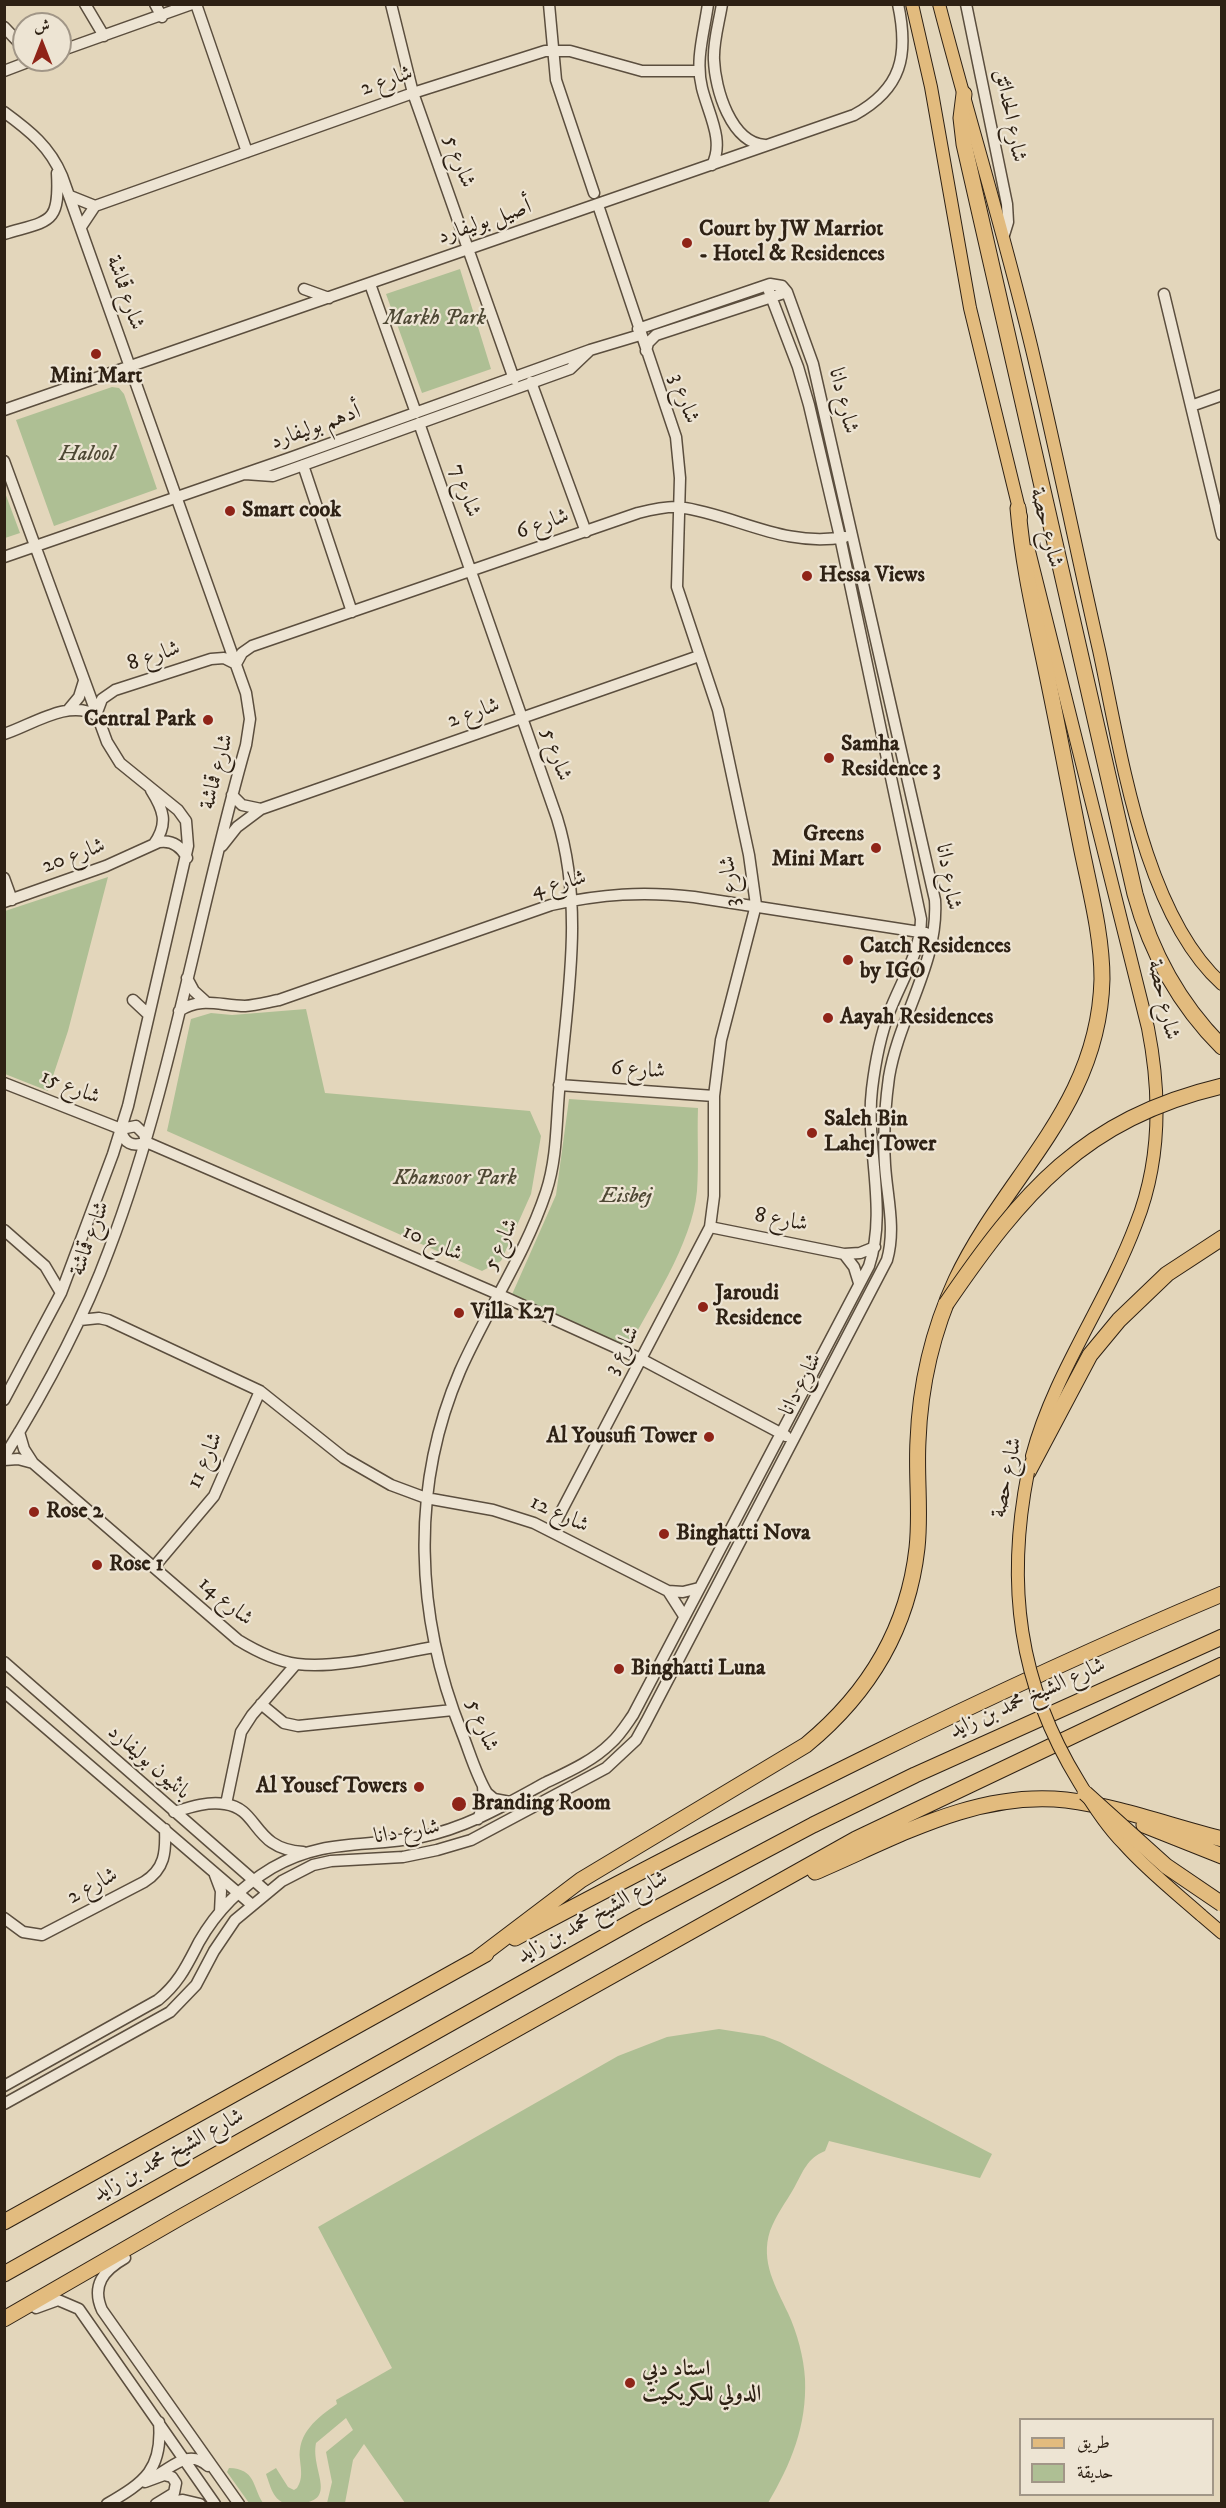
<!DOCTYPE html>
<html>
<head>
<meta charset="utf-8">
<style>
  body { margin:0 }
  #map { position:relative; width:1226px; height:2508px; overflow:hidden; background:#e3d6bb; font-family:"IM FELL DW Pica",Amiri,serif }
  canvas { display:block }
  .frame { position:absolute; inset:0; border:6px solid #2e2114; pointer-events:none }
  .legend { position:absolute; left:1019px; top:2418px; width:195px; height:78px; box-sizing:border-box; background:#ede4d3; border:2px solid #a19687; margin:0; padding:8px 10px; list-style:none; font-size:18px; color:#2e2114 }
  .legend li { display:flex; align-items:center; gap:12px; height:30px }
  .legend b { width:30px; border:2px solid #a19687 }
  .north { position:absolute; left:12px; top:12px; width:60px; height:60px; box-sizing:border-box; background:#ede4d3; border:2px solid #a19687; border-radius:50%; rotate:0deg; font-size:16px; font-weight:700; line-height:24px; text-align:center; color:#2e2114 }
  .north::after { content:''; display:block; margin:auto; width:21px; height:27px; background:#8f2418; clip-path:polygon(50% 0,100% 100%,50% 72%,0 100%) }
</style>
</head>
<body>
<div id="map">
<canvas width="1226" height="2508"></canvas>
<div class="frame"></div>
<ul class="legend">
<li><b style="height:8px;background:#e2bb7e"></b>طريق</li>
<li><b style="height:16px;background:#aebf94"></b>حديقة</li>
</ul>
<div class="north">ش</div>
</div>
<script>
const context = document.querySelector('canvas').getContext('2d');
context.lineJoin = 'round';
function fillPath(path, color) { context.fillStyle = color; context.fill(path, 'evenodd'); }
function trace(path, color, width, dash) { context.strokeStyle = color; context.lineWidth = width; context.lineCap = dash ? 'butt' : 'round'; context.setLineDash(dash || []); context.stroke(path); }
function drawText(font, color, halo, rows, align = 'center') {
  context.font = font + ' "IM FELL DW Pica",Amiri,serif'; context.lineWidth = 4.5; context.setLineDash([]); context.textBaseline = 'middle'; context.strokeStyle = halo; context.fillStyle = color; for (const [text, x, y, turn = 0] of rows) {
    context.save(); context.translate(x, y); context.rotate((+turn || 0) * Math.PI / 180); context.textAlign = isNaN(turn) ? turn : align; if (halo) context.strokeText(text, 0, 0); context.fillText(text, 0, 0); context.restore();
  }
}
fillPath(new Path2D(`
  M460 269 491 369 422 393 386 294Z
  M112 387 119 388 124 394 157 489 54 526 16 420Z
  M4 490 20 533 5 538H4Z
  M108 877 68 1031 48 1091 5 1074V911Z
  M306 1009 325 1093 530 1111 541 1136 531 1194 501 1261 482 1271 167 1131 191 1019 211 1013 232 1015Z
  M569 1099 698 1108C697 1135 699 1164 697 1191 692 1245 650 1305 625 1354L510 1299 556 1195Z
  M719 2029 764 2036 780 2042 992 2154 980 2178 829 2141 825 2151C807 2158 803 2172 794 2188 786 2202 776 2215 770 2231 760 2262 776 2287 788 2313 797 2332 804 2358 805 2379 807 2426 791 2464 768 2503H405L364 2444 353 2460 345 2503H327L332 2482 326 2452 353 2430 346 2418 316 2443C310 2472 343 2504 291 2504 274 2504 271 2488 266 2474L276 2468 288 2487 294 2490 297 2488C303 2479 301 2470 300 2460 297 2433 317 2418 337 2404L336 2400 392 2368 318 2227 618 2056 667 2037Z
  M229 2468C256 2469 252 2486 263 2503H249L227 2472Z`), '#aebf94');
const minor = new Path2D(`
  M85 4 104 36
  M155 4 162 17
  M196 4 247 152
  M391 4 413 93 514 379
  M549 4 556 80 594 193
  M708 4C704 33 695 60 702 88 708 113 725 141 712 165
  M722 4C719 23 713 42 714 60 715 89 731 143 765 145
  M966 4 1007 204 1008 222 1004 235
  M4 27 24 48
  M60 51 192 4
  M4 71 33 60
  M4 112C30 131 50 147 62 176L246 693 250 719 246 745C198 913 171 1087 109 1250 82 1323 45 1391 4 1457
  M70 196 95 206 413 93 545 51H570L642 71H699
  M81 227 95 206
  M4 234C50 220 60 225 57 173
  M370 284 416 413
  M304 289 329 298
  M1164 294 1222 535
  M646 351 648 343 656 335 787 292
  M531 382 586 532
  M1191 406 1222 395
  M4 410 854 115C902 89 909 55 898 4
  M419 423 557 818C584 905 568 992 560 1081 556 1117 558 1156 546 1192 525 1255 487 1310 460 1371 410 1487 415 1616 462 1733 470 1753 476 1775 487 1793L494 1799 510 1802
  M4 461 107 742 120 763 178 810 186 821 188 846 128 1106 113 1154 61 1293 4 1400
  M303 465 352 612
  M245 474 273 476 570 369 590 350
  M4 557 290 458 590 350 640 335
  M69 709 79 697 84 681
  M4 734C32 725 68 699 96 715L102 699 115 690 211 659 224 658 236 664 242 653 252 646 638 513C650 510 666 506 679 507 737 515 783 548 845 537
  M151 790C163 809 169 823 154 844
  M232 795 242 805 261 809
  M222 846 237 827 261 809 699 656
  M4 878 12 900
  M4 902 106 866 159 842C172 840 181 846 187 858
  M187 978 194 991 205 1001
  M133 1000 149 1015
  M179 1011C201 996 221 1006 245 1006 256 1005 268 1002 279 1000L551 905C602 894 643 891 694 897L926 933
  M4 1083 121 1129
  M559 1085 714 1096
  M121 1129 136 1126 144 1134 146 1142
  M121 1129C123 1143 133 1148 146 1142
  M146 1142 500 1295 641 1359 786 1436
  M710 1227 844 1254 860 1253 875 1247
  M4 1230 45 1266 61 1293
  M844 1254 854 1267 859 1283
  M80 1320 99 1318 108 1320 260 1391 344 1458 391 1485 426 1498 493 1510 534 1523 668 1591 684 1616
  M19 1432 24 1449 33 1463 238 1640C256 1651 275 1661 297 1664 338 1669 393 1654 434 1647
  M4 1460 18 1459 33 1463
  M551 1531 710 1227 714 1196V1096L721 1040 756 905 749 855 718 710 677 587 680 478 676 437 598 205
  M154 1567 214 1496 260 1391
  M668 1591 683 1592 699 1588
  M4 1662 267 1892
  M4 1692 251 1904
  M261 1704 284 1723 298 1726 453 1710
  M226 1804 241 1732 252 1715 296 1664
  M174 1812C190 1807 208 1801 225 1804 260 1809 252 1849 303 1852
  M478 1819 484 1803 483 1786
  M215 1875 221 1891 220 1912
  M4 1918 23 1932 42 1935 144 1882C165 1869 166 1852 165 1829
  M4 2086 158 2000C179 1983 187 1965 199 1942 216 1912 242 1886 272 1868 324 1838 365 1848 421 1837 466 1828 505 1805 545 1783 568 1772 593 1761 611 1743 620 1735 626 1725 633 1715L869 1266C888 1209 865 1148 872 1089 875 1064 880 1037 889 1013 900 983 921 952 921 919L840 537 809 405 798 367 767 286
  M4 2104 170 2012 196 1985 214 1951 235 1920 282 1881 313 1865 331 1861 403 1857 437 1850 471 1840 606 1768 636 1740 646 1722 887 1260C896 1228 887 1197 885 1165 883 1135 885 1106 889 1077 899 1016 939 963 935 900L813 364 787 292 782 286 770 284 638 329
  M125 2258C104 2270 91 2285 102 2310L239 2504
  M36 2308 58 2300 79 2309 215 2504
  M159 2474C176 2464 190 2450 208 2466
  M145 2482 164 2475 172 2477 176 2483 174 2493 156 2504
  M165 2503 183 2500 200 2504
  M107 2504C145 2482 163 2469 159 2422`);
const major = new Path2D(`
  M912 4 931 87 970 308 1021 517
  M939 4C970 123 1006 239 1034 358 1057 455 1077 553 1099 650 1121 751 1143 913 1222 984
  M1029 551 1148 1028C1161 1094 1161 1161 1136 1224 1106 1304 1054 1373 1032 1456
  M1201 1915 1222 1933`);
const highway = new Path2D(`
  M964 94 961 118 964 144 1135 894C1151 953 1178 1003 1222 1047
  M1028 1472 1090 1355 1119 1320 1167 1274 1222 1238
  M1144 1825 1222 1856
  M815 1872C895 1838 976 1790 1066 1800 1120 1807 1170 1826 1222 1839
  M515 1938C747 1815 979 1696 1222 1594
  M478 1958 581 1880 806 1745C868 1694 908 1628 917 1548 921 1512 916 1477 918 1441 920 1386 933 1330 956 1280 1006 1174 1099 1107 1102 979 1102 933 1089 887 1080 841 1067 776 1055 711 1041 646 1031 599 1022 556 1018 508
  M4 2222 486 1954
  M4 2274 638 1918 813 1825 915 1775 1222 1637
  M4 2319 181 2217 856 1839 1222 1665`);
trace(minor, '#5b4e3e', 13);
trace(major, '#2e2114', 14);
trace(highway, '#2e2114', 17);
trace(minor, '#ede4d3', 10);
trace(major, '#e2bb7e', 12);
trace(highway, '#e2bb7e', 15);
const majorBridge = new Path2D(`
  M1028 1472C1006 1584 1018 1683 1079 1782 1092 1804 1106 1826 1124 1844 1147 1870 1175 1892 1201 1915`);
const highwayBridge = new Path2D(`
  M946 1304C1022 1193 1083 1119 1222 1086
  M1085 1793 1166 1866 1222 1904`);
trace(majorBridge, '#2e2114', 14, []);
trace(highwayBridge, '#2e2114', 17, []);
trace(majorBridge, '#e2bb7e', 12);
trace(highwayBridge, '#e2bb7e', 15);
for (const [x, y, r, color] of [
  [687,243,6,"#8f2418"],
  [96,354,6,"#8f2418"],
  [230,511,6,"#8f2418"],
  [807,576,6,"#8f2418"],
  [208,720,6,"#8f2418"],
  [829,758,6,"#8f2418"],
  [876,848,6,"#8f2418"],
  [848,960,6,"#8f2418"],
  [828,1018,6,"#8f2418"],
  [812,1133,6,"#8f2418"],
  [703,1307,6,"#8f2418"],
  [459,1313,6,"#8f2418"],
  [709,1437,6,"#8f2418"],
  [34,1512,6,"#8f2418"],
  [664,1534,6,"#8f2418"],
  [97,1565,6,"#8f2418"],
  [619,1669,6,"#8f2418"],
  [419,1787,6,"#8f2418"],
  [459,1804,8,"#8f2418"],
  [630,2383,6,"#8f2418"]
]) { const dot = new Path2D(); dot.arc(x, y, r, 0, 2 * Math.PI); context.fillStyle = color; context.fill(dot); trace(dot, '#ede4d3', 2); }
drawText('22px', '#2e2114', '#ede4d3', [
  ["شارع 2",387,82,-19],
  ["شارع الحدائق",1009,116,79],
  ["شارع 5",458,162,70],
  ["أصيل بوليفارد",485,223,-19],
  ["شارع قماشة",124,293,71],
  ["شارع 3",683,399,71],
  ["شارع دانا",842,401,76],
  ["أدهم بوليفارد",316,428,-20],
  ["شارع 7",464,491,71],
  ["شارع 6",543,525,-19],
  ["شارع حصة",1045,528,76],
  ["شارع 8",154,657,-18],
  ["شارع 2",474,714,-19],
  ["شارع 5",555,755,71],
  ["شارع قماشة",218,772,-75],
  ["شارع 20",74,857,-20],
  ["شارع دانا",947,877,80],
  ["شارع 3",731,881,-96],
  ["شارع 4",559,885,-14],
  ["شارع حصة",1162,1000,77],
  ["شارع 6",638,1071,4],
  ["شارع 15",70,1088,22],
  ["شارع 8",781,1221,11],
  ["شارع قماشة",91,1239,-70],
  ["شارع 10",432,1244,24],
  ["شارع 5",502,1245,-65],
  ["شارع 3",623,1351,-62],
  ["شارع دانا",802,1385,-63],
  ["شارع 11",206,1461,-66],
  ["شارع حصة",1008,1478,-78],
  ["شارع 12",559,1515,25],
  ["شارع 14",225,1602,40],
  ["شارع الشيخ محمد بن زايد",1028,1699,-24],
  ["شارع 5",481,1726,69],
  ["بانثيون بوليفارد",148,1763,41],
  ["شارع دانا",407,1833,-9],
  ["شارع 2",93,1887,-28],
  ["شارع الشيخ محمد بن زايد",593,1918,-29],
  ["شارع الشيخ محمد بن زايد",169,2156,-29]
]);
drawText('bold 22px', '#2e2114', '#ede4d3', [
  ["Court by JW Marriot",699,230],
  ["- Hotel & Residences",699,255],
  ["Mini Mart",96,377,"center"],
  ["Smart cook",242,511],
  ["Hessa Views",819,576],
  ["Central Park",196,720,"right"],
  ["Samha",841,745],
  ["Residence 3",841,770],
  ["Greens",864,835,"right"],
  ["Mini Mart",864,860,"right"],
  ["Catch Residences",860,947],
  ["by IGO",860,972],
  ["Aayah Residences",840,1018],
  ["Saleh Bin",824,1120],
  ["Lahej Tower",824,1145],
  ["Jaroudi",715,1294],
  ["Residence",715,1319],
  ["Villa K27",471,1313],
  ["Al Yousufi Tower",697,1437,"right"],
  ["Rose 2",46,1512],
  ["Binghatti Nova",676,1534],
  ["Rose 1",109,1565],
  ["Binghatti Luna",631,1669],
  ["Al Yousef Towers",407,1787,"right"],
  ["Branding Room",472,1804],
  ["استاد دبي",642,2370],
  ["الدولي للكريكيت",642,2395]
], 'left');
drawText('italic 22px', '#4e4834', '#ede4d3', [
  ["Markh Park",435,319],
  ["Halool",87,455],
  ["Khansoor Park",455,1179],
  ["Eisbej",626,1197]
]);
</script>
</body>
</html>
